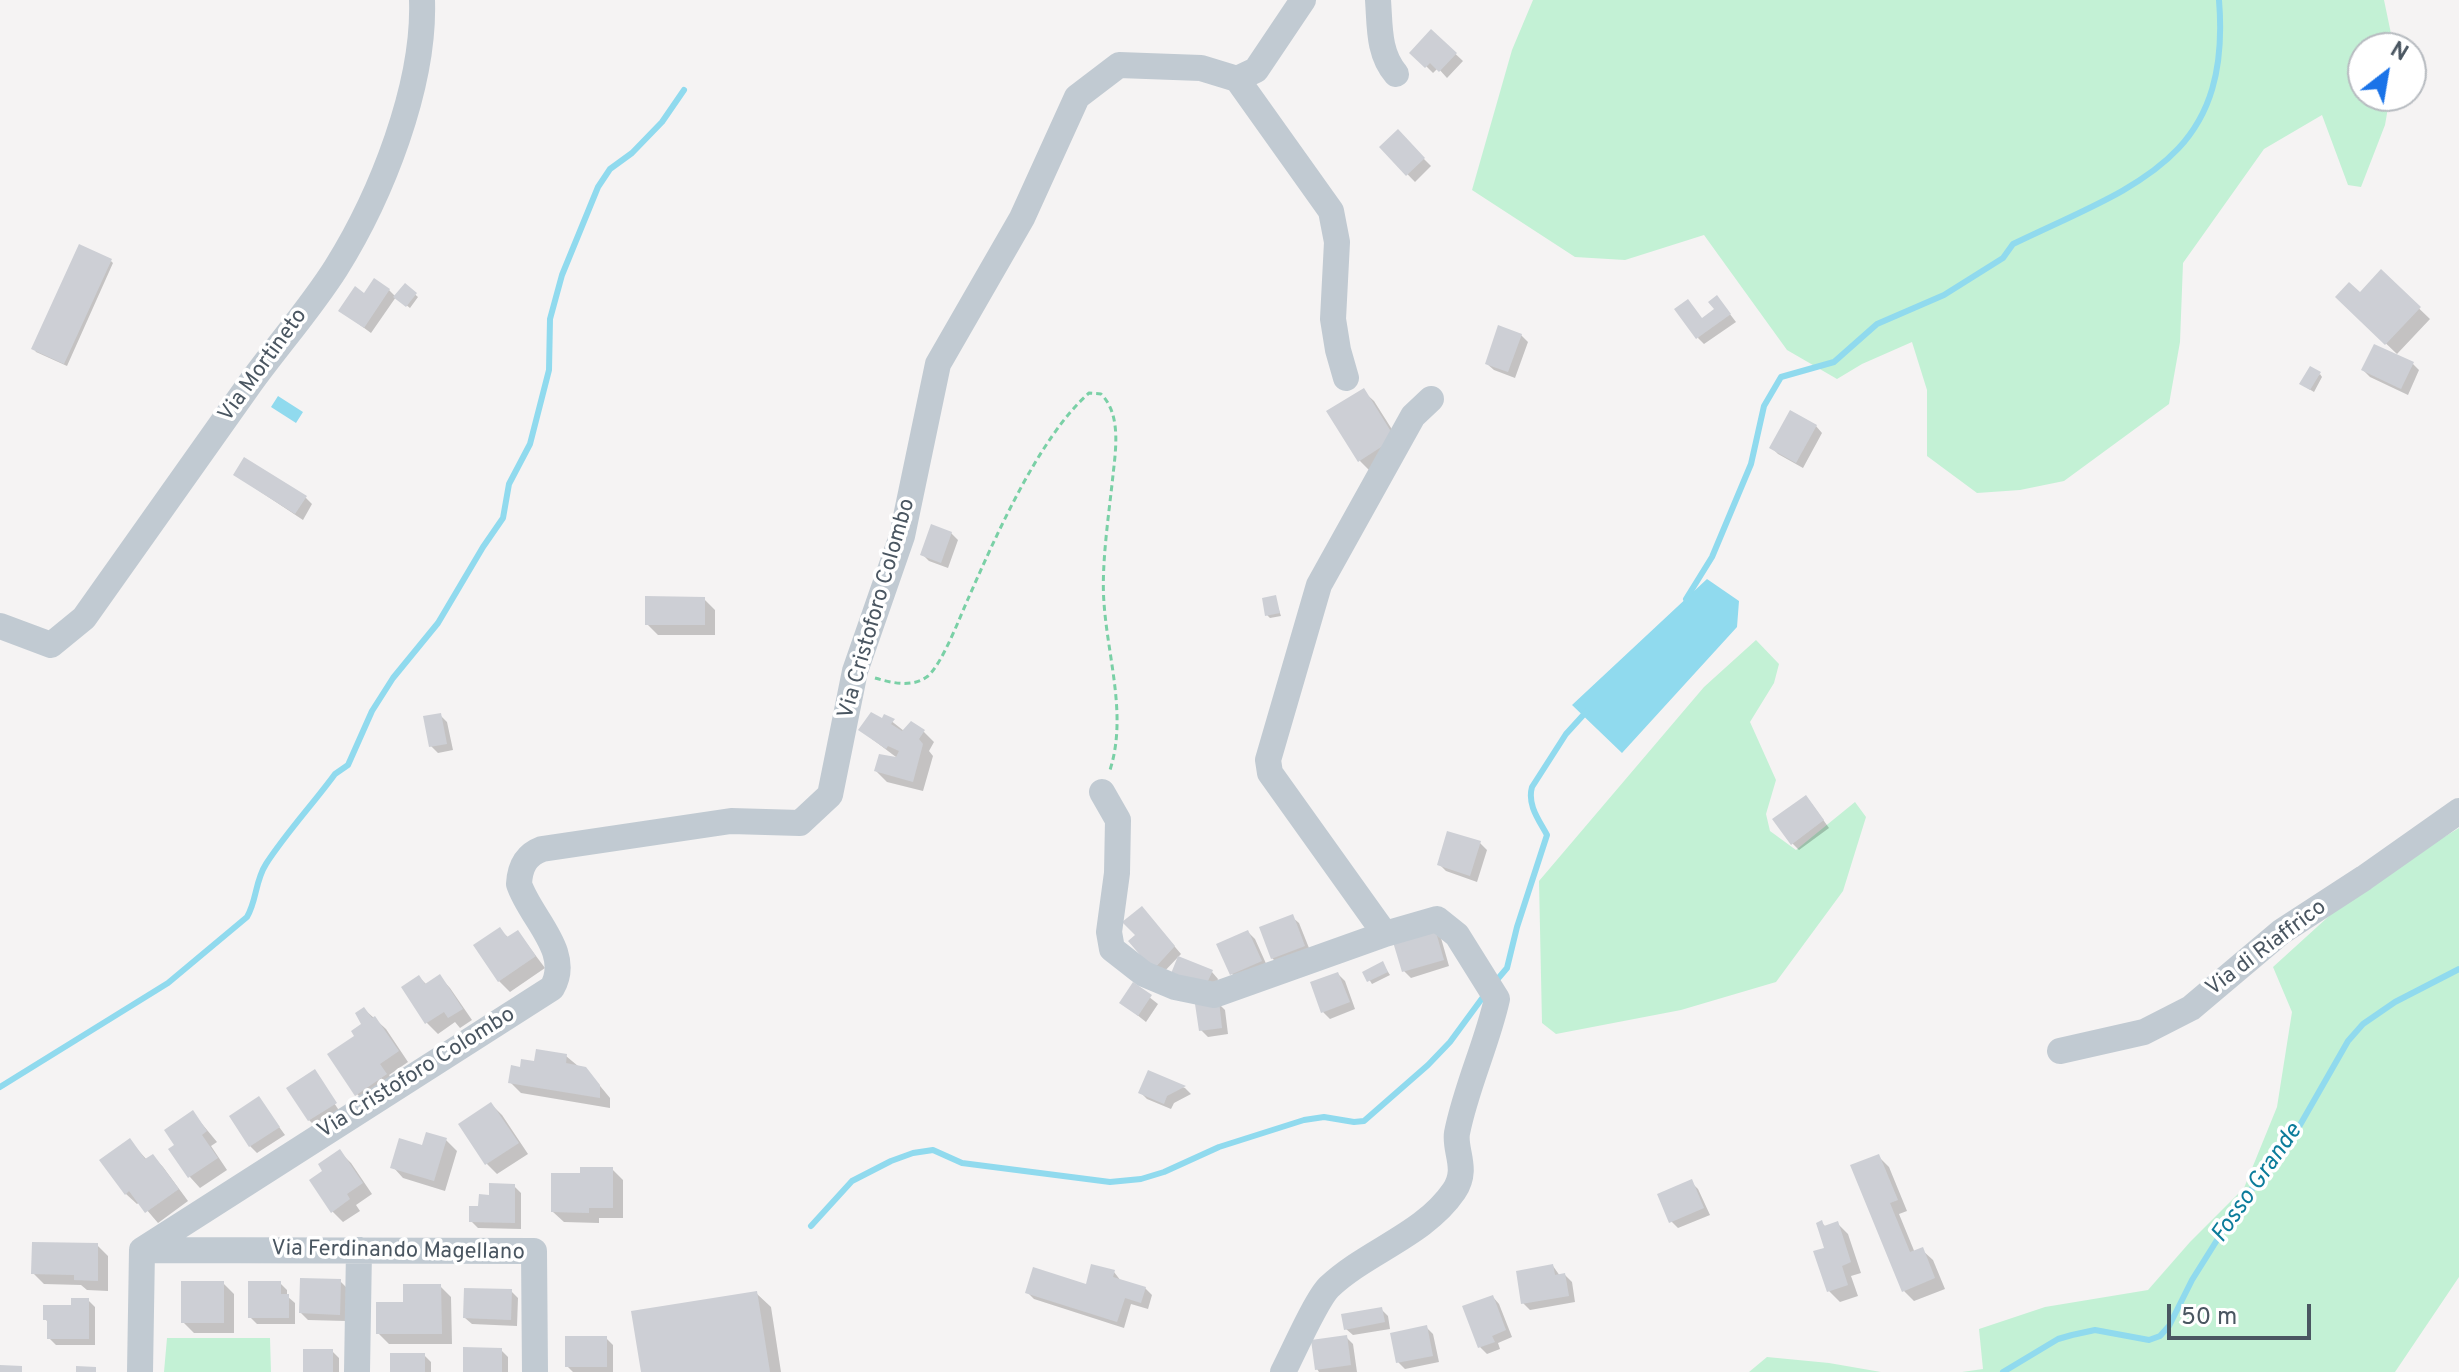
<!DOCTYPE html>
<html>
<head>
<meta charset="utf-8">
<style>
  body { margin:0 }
  #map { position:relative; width:2459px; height:1372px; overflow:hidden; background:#f5f3f3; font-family:Overpass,sans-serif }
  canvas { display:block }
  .north { position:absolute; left:2347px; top:32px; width:80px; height:80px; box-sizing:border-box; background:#fff; border:2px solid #b7bbc0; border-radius:50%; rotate:31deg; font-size:22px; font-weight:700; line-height:32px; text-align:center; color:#4a5661 }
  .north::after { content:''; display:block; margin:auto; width:28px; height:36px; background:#1a73e8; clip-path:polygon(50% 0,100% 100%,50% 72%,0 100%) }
  .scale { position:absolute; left:2167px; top:1304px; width:144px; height:36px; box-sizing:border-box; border:4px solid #4a5661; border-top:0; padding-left:10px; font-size:24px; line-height:28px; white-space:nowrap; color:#4a5661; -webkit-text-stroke:6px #fff; paint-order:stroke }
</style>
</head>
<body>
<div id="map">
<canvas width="2459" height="1372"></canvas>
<div class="north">N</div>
<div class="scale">50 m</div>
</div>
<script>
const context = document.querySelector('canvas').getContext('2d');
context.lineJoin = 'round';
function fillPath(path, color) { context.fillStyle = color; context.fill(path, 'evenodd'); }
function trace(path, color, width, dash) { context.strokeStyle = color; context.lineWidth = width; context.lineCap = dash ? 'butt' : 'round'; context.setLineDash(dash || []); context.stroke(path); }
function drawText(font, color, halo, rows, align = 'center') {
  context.font = font + ' Overpass,sans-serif'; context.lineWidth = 7; context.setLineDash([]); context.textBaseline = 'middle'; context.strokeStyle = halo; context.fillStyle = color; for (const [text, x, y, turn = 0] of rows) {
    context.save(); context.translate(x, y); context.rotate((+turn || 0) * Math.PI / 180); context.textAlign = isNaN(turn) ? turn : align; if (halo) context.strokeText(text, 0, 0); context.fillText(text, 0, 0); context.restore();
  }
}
fillPath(new Path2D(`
  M1533 0H2384L2394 48H2363V96H2390L2385 125 2361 187 2348 185 2322 115 2264 149 2183 263 2180 342 2169 404 2064 481 2020 490 1977 493 1927 456V390L1912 342 1862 364 1837 379 1787 350 1704 235 1625 260 1575 257 1472 190 1512 50Z
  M1756 640 1779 664 1774 683 1750 722 1776 780 1766 814 1770 831 1796 850 1855 802 1866 817 1843 891 1776 982 1681 1010 1556 1034 1542 1023 1539 881 1704 687Z
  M2459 828V1277L2395 1372H1962L1983 1369 1979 1329 2045 1307 2148 1290 2190 1242 2244 1188 2277 1107 2292 1012 2273 967 2361 887Z
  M167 1338H270L271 1372H164Z
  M1767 1357 1829 1363 1881 1372H1749Z`), '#c3f1d5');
fillPath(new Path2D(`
  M278 396 303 412 296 423 271 407Z
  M1707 579 1739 601 1737 627 1622 753 1572 705Z`), '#90daee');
fillPath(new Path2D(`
  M1431 31 1463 61 1447 78 1438 68 1433 73 1412 52Z
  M1397 132 1431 166 1415 182 1381 147Z
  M110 260 113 263 67 366 36 352 34 349Z
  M2381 272 2430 319 2397 354 2337 297 2360 295Z
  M405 286 418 297 410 308 396 297Z
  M389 290 396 297 371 333 341 311 365 296Z
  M1723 305 1736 322 1704 344 1698 338 1703 320Z
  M1521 335 1528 342 1515 378 1494 370 1487 364Z
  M2413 364 2419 370 2408 395 2370 377 2363 370Z
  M2320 374 2322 377 2314 392 2304 386Z
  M1363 391 1374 401 1405 450 1370 471 1360 461Z
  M1816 426 1822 433 1803 468 1778 454 1772 448Z
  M235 475 306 498 312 504 303 520Z
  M951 533 958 540 948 568 929 561 922 554Z
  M1275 598 1281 616 1270 618 1267 615Z
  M704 599 715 610V635H658L647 624Z
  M440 715 447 722 453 750 438 753 431 746Z
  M885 716 904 731 924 732 934 742 929 751 933 756 923 791 887 782 876 771 900 760 860 730 882 721Z
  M1812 804 1829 828 1799 850 1792 843Z
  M1480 843 1487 850 1477 882 1446 871 1439 864Z
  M1148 915 1181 954 1161 975 1138 935Z
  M1292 917 1299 923 1311 953 1279 965 1272 958Z
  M500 930 509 938 518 932 545 968 510 992 499 981Z
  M1248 932 1255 939 1268 968 1239 981 1232 974Z
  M1434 932 1441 938 1449 966 1411 978 1404 971Z
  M1383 964 1390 975 1372 984 1365 973Z
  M1212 972 1218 979 1211 996 1179 982Z
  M1338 974 1345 981 1355 1009 1330 1019 1323 1012Z
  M419 977 427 985 440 977 450 988 472 1020 460 1028 455 1022 438 1034 427 1023 403 988Z
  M1134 985 1158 1004 1146 1022 1122 1003Z
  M1218 1003 1225 1010 1228 1034 1208 1037 1201 1030Z
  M364 1009 386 1029 408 1062 389 1075 396 1086 368 1105 357 1094V1036L364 1024Z
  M566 1056 596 1081 610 1098V1108L521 1093 510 1082 522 1069Z
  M1149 1073 1185 1088 1191 1094 1174 1103 1171 1109 1147 1099 1140 1092Z
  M317 1077 340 1112 316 1127 309 1120Z
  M259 1099 285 1135 257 1153 250 1146Z
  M491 1104 502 1115 528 1154 497 1174 487 1164Z
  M193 1113 217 1142 211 1146 227 1170 200 1188 190 1177 177 1145Z
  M446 1140 457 1151 445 1191 403 1178 393 1167 424 1148Z
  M130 1141 147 1160 153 1156 163 1167 188 1201 158 1223 140 1202 137 1204 126 1194Z
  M340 1152 351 1163 372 1194 356 1205 360 1211 343 1222 332 1211 325 1171Z
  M1878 1156 1889 1167 1907 1211 1899 1214 1915 1253 1922 1250 1933 1260 1945 1289 1914 1301 1904 1291Z
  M612 1169 623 1180V1218H599V1223L564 1222 553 1212 582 1175Z
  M1691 1182 1698 1189 1710 1215 1678 1228 1671 1221Z
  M514 1186 521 1193V1229L478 1228 471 1221 491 1197Z
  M1822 1223 1826 1227 1837 1223 1848 1234 1861 1273 1851 1276 1858 1296 1840 1302 1829 1291 1827 1249Z
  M97 1245 108 1256V1291L87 1290 81 1285 44 1284 33 1273Z
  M1553 1266 1560 1276 1565 1275 1572 1282 1575 1302 1530 1310 1523 1303Z
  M1114 1272 1121 1281 1145 1288 1152 1295 1148 1309 1131 1304 1124 1328 1034 1299 1027 1292 1087 1286Z
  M340 1281 347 1288 346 1321 308 1320 301 1313Z
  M223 1283 234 1294V1333H194L183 1322Z
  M280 1283 287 1290V1296L295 1303V1324H257L250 1317Z
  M440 1286 451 1297 452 1344H389L378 1333 405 1304Z
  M511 1291 518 1298 517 1326 472 1324 465 1318Z
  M756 1293 771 1307 781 1372H643Z
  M1493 1297 1499 1304 1512 1337 1498 1343 1500 1349 1487 1354 1480 1347 1465 1307Z
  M88 1300 95 1307V1345H56L49 1338V1323L45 1319Z
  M1381 1309 1388 1316 1390 1329 1353 1335 1346 1329Z
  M1426 1327 1433 1334 1439 1362 1405 1369 1398 1362Z
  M1346 1337 1353 1344 1357 1372H1319L1317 1369Z
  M606 1338 613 1345V1372H573L567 1366Z
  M501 1350 508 1357V1372H465Z
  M332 1351 339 1358V1372H305Z
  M424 1355 431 1362V1372H392Z`), '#0003');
trace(new Path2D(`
  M1686 599 1712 557 1751 464 1764 406 1781 377 1834 362 1877 324 1944 295 2003 258 2013 244C2135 185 2232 160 2219 0
  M1496 981 1507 968 1517 927 1547 835C1539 820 1527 805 1532 787L1566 734 1586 712
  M0 1087 168 983 247 917C257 900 255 881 266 864 286 833 313 804 335 774L348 765 372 711 393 678 438 623 483 547 503 518 509 484 530 444 549 370 550 319 562 275 598 187 610 169 632 153 662 122 684 90
  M811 1226 852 1181 891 1161 913 1153 933 1150 962 1163 1110 1182 1141 1179 1164 1172 1219 1147 1304 1120 1324 1117 1354 1122 1364 1121 1428 1065 1450 1042 1486 993
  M2003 1372 2058 1339 2072 1335 2095 1330 2149 1340 2160 1336 2169 1326 2192 1280 2239 1205 2292 1139 2348 1041 2363 1024 2395 1002 2459 969`), '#90daee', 6);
fillPath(new Path2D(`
  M1431 29 1457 53 1439 72 1430 63 1425 68 1409 53Z
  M1398 129 1425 158 1406 176 1379 147Z
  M79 244 112 259 64 364 31 349Z
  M2381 269 2421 307 2385 345 2335 297 2349 282 2360 292Z
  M374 278 390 289 364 328 338 311 355 286 364 293Z
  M405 283 417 293 406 307 393 297Z
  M1717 295 1731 314 1696 339 1674 309 1688 299 1702 318 1714 309 1708 302Z
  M1498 325 1522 334 1508 372 1485 364Z
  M2374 344 2414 362 2401 389 2361 370Z
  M2310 366 2321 372 2310 390 2299 384Z
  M1364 388 1395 438 1358 462 1326 411Z
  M1790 410 1817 425 1796 463 1769 448Z
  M244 457 307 496 295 514 233 475Z
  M931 524 952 532 941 563 920 555Z
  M1276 595 1280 613 1265 616 1262 598Z
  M645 596 705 597V625H645Z
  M871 712 882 718 884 714 895 719 891 724 902 731 911 721 925 730 919 739 923 744 913 782 874 771 879 754 896 757 899 751 888 746 886 749 858 730Z
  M441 713 447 744 429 747 423 716Z
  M1806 795 1824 820 1791 845 1772 819Z
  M1447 831 1481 841 1470 876 1437 865Z
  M1142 906 1175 946 1153 970 1128 941 1135 935 1122 922Z
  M1293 914 1305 946 1271 959 1259 927Z
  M500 927 507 937 518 930 536 956 498 982 473 945Z
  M1435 929 1444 960 1402 972 1393 942Z
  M1248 930 1262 961 1230 975 1216 944Z
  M1178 956 1213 970 1204 990 1170 976Z
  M1383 961 1388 972 1367 982 1362 972Z
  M1338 972 1350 1002 1321 1013 1310 982Z
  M440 974 463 1009 448 1018 444 1012 425 1024 401 987 419 975 425 984Z
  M1133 982 1152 995 1138 1016 1119 1003Z
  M1219 1001 1222 1028 1199 1031 1195 1004Z
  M364 1007 372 1018 375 1016 399 1051 380 1064 387 1074 355 1096 327 1054 354 1036 351 1031 361 1024 355 1013Z
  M536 1049 567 1054 566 1063 586 1067 600 1085V1098L508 1083 511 1065 520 1067 521 1059 534 1061Z
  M315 1069 337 1103 308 1121 286 1088Z
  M1148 1070 1186 1086 1167 1096 1164 1104 1138 1093Z
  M259 1096 280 1127 249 1147 229 1116Z
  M491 1102 519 1143 485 1165 458 1124Z
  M193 1110 207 1131 202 1135 218 1158 188 1178 168 1149 174 1145 164 1130Z
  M426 1132 447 1138 434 1181 390 1168 399 1138 422 1145Z
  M130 1138 145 1159 153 1154 179 1189 145 1213 129 1191 125 1195 99 1160Z
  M340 1149 363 1183 347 1194 350 1199 331 1213 309 1180 322 1171 318 1164Z
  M1879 1154 1898 1200 1890 1203 1910 1252 1923 1247 1935 1278 1902 1292 1850 1165Z
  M580 1167H613V1208H589V1213L551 1212V1173H580Z
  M1692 1179 1704 1208 1669 1223 1657 1194Z
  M489 1183 515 1184V1223L469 1222V1206H478L479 1194 489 1195Z
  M1822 1220 1824 1226 1838 1221 1851 1262 1842 1266 1848 1285 1827 1292 1813 1251 1824 1248 1816 1223Z
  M32 1242 98 1243V1281L74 1280V1275L31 1274Z
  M1091 1264 1115 1270 1113 1277 1146 1287 1141 1303 1125 1298 1117 1322 1025 1293 1033 1267 1086 1284Z
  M1553 1264 1555 1275 1565 1273 1569 1296 1521 1304 1516 1271Z
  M300 1278 341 1279 340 1315 299 1313Z
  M181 1281H224V1323H181Z
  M248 1281H281V1294H289V1318H248Z
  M403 1284H441L442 1334H376V1302H403Z
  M464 1288 512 1289 511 1320 463 1318Z
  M757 1291 770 1372H641L631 1311Z
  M1493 1295 1506 1330 1492 1336 1495 1342 1478 1348 1462 1306Z
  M71 1298H89V1339H47V1320H43V1305H71Z
  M1382 1307 1385 1322 1344 1330 1341 1314Z
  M1427 1325 1433 1356 1396 1363 1390 1333Z
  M1347 1335 1351 1365 1315 1370 1311 1340Z
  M565 1336H607V1367H565Z
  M463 1347 502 1348V1372H463Z
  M303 1349H333V1372H303Z
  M390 1353H425V1372H390Z
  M0 1365 22 1366V1372H0Z
  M76 1366 96 1367V1372H76Z`), '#cdcfd5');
trace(new Path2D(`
  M875 678C892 683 913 688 928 676 942 664 960 617 968 599 995 538 1039 437 1089 393L1101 394C1121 414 1116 448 1113 475 1109 514 1101 565 1104 603 1108 660 1128 718 1109 773`), '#7ad0a6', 3, [6, 4]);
trace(new Path2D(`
  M1378 0C1380 26 1378 53 1396 74
  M1237 79 1331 211 1337 242 1333 319 1338 350 1346 378
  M0 626 51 645 84 618C139 540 194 463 249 385 277 346 310 309 336 268 381 196 425 86 422 0
  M1102 792 1118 820 1117 873 1109 932 1112 949 1144 974 1175 987 1214 995 1385 934 1437 919 1457 935 1497 999C1487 1044 1466 1087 1457 1133 1454 1151 1469 1169 1454 1191 1424 1235 1367 1251 1329 1287 1316 1300 1293 1353 1283 1372
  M1385 934 1270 773 1268 760 1319 585 1413 416 1431 399
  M2060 1051 2144 1032 2191 1008 2281 932 2364 878 2459 811
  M142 1250 534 1251 535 1372
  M140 1372 142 1250 552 988C573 952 530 918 519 884 520 866 526 855 542 849L731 821 800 823 830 795 855 671 902 536 938 364 1022 218 1077 97 1119 65 1201 68 1237 79 1256 70 1303 0
  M357 1372 359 1250`), '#c1cad2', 26);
drawText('22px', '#4a5661', '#fff', [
  ["Via Mortineto",264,366,-54],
  ["Via Cristoforo Colombo",878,609,-74],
  ["Via di Riaffrico",2267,949,-37],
  ["Via Cristoforo Colombo",417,1074,-32],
  ["Via Ferdinando Magellano",398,1252,1]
]);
drawText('italic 24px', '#0c7c9b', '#fff', [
  ["Fosso Grande",2258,1184,-55]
]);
</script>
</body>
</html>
